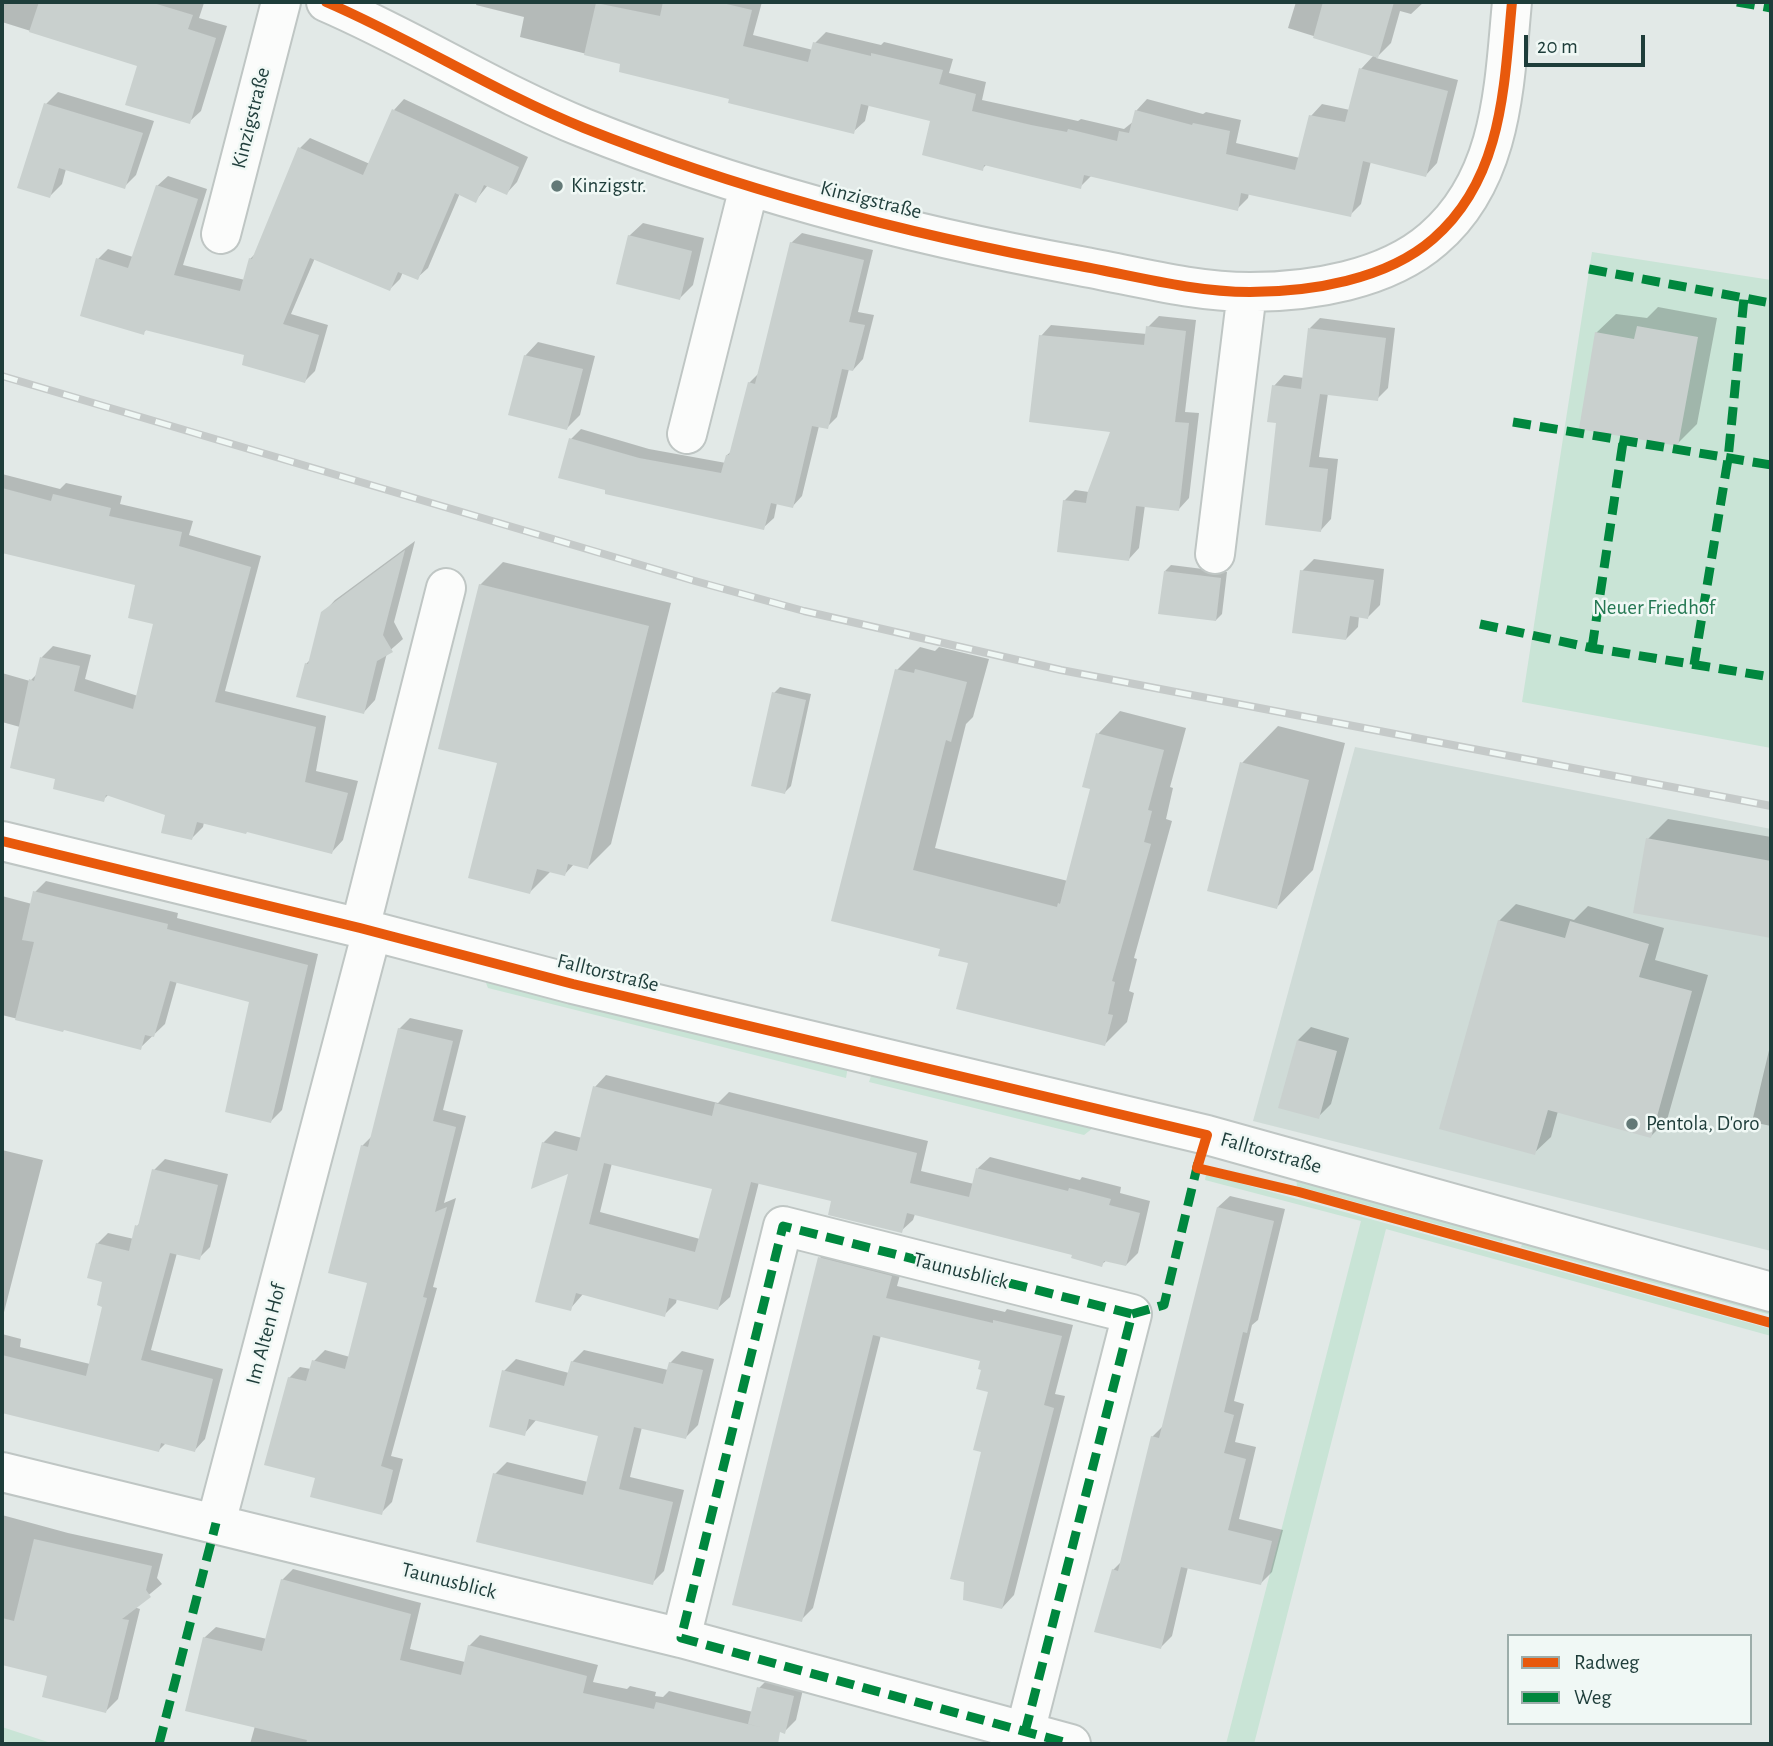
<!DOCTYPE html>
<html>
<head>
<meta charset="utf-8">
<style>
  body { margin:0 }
  #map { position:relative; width:1773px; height:1746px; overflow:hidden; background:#e2e9e7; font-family:"Alegreya Sans",sans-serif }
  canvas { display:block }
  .frame { position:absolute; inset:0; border:4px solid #1e3d3a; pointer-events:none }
  .legend { position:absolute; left:1507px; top:1634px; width:245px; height:91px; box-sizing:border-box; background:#f0f8f5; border:2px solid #9cadaa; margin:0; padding:9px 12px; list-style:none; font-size:21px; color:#1e3d3a }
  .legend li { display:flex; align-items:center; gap:14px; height:35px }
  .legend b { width:35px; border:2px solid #9cadaa }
  .scale { position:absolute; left:1524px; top:35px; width:121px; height:32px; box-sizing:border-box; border:4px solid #1e3d3a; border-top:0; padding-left:9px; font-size:21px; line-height:24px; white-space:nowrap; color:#1e3d3a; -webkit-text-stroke:5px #f0f8f5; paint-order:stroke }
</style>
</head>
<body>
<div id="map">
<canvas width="1773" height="1746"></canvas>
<div class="frame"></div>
<ul class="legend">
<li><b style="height:9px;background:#e8590c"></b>Radweg</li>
<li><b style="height:9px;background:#00873e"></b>Weg</li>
</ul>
<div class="scale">20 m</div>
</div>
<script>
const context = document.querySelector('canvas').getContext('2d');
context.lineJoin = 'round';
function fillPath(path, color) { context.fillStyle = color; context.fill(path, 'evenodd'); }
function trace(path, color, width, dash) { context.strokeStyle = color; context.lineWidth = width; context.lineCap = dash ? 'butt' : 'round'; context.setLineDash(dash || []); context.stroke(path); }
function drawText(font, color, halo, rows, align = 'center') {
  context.font = font + ' "Alegreya Sans",sans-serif'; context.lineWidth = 5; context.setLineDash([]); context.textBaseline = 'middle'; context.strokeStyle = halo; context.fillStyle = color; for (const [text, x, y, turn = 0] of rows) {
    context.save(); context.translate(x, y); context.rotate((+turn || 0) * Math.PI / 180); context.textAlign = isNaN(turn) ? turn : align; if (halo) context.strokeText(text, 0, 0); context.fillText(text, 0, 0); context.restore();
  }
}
fillPath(new Path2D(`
  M1355 747 1771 829V1251L1253 1121Z`), '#cfdbd7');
fillPath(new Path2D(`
  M1592 252 1771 280V748L1522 702Z
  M491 977 848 1066 846 1078 488 988 486 983Z
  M872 1073 1093 1128 1084 1135 869 1082Z
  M1206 1174 1771 1329V1336L1386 1229 1254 1744H1226L1361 1221 1205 1180Z
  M1296 1178 1506 1231 1502 1242 1297 1186Z
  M1525 1237 1771 1305V1315L1521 1247Z
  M2 1727 54 1744H2Z`), '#c9e4d6');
fillPath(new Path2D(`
  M2 2 204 3 199 18 227 26 201 111 189 122 139 65 2 22Z
  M477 2H762L753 35 813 50 815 43 826 32 881 45 884 42 953 59 949 73 986 82 982 100 1078 121 1081 119 1124 129 1134 121 1136 111 1147 99 1203 114 1206 112 1241 120 1236 143 1300 158 1311 116 1322 104 1350 110 1361 69 1374 55 1288 28 1296 2H1424L1411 14 1400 11 1391 43 1376 58 1458 80 1437 163 1426 175 1371 161 1361 204 1350 215 1249 193 1248 198 1237 209 1092 175 1080 187 987 164 982 169 932 120 869 104 865 121 853 132 732 98 622 63 520 37 524 17 476 5Z
  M58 92 154 121 136 175 124 187 66 169 62 184 50 196 46 104Z
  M404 99 528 157 517 182 507 193 488 185 476 200 460 193 428 268 417 278 403 272 400 279 390 289 315 258 291 314 328 325 315 371 304 382 247 354 147 329 143 333 98 259 108 249 133 257 157 186 168 176 207 189 183 265 245 280 250 259 256 253 300 148 310 138 370 164 394 110Z
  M643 223 704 238 693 285 680 298 629 236Z
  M802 233 873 250 858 312 874 315 863 359 853 370 849 369 837 417 827 427 819 426 802 496 792 507 777 503 774 518 763 528 607 489 571 439 581 429 649 449 726 463 727 455 733 450 749 383 759 373 791 243Z
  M1658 307 1717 318 1697 424 1677 444 1596 333 1616 314 1647 318Z
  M1159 316 1196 320 1185 412 1199 413 1189 498 1179 509 1145 505 1139 548 1129 559 1064 501 1075 490 1089 492 1113 430 1041 336 1051 325 1147 334 1148 327Z
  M1320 318 1395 328 1388 388 1377 399 1328 393 1319 457 1338 459 1331 519 1321 530 1278 422 1274 386 1284 375 1304 378 1310 328Z
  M538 342 595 356 580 415 567 428 525 356Z
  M2 474 60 489 66 483 122 496 120 504 193 521 189 535 261 556 225 691 326 716 316 771 358 781 343 840 332 852 247 830 204 822 203 827 192 838 167 814 109 794 103 800 57 778 20 727 2 722V673L30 681 38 673 42 657 53 646 91 655 85 679 138 696 155 623 138 584 2 549Z
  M415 541 394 622 403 639 387 653 375 700 364 712 306 664 310 660 323 613 335 600Z
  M1314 559 1384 569 1380 605 1368 617 1359 616 1358 627 1346 639 1302 571Z
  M503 562 671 603 611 844 588 867 574 864 565 874 552 870 530 892 499 762 480 585Z
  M1171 565 1227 572 1222 614 1216 620 1165 571Z
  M920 647 935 651 939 647 989 659 973 717 966 724 935 848 1068 881 1092 788 1098 734 1120 711 1186 728 1170 787 1173 788 1166 819 1172 821 1134 958 1137 959 1129 991 1134 993 1127 1022 1104 1045 971 962 942 948 833 920 897 670Z
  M780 687 811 694 791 786 785 792 774 693Z
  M1278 726 1345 743 1313 870 1277 907 1242 763Z
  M1668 819 1771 837V936L1635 912 1648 839Z
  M46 881 178 913 177 918 318 954 282 1110 271 1121 251 1000 177 981 165 1024 140 1048 65 1028 62 1030 2 1015V896L32 904 35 892Z
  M1516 904 1574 920 1588 906 1664 928 1655 960 1708 975 1667 1120 1651 1136 1558 1111 1551 1137 1534 1153 1499 921Z
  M410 1018 463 1030 443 1110 466 1116 444 1203 456 1198 433 1287 437 1288 391 1456 403 1459 392 1502 381 1513 317 1477 289 1378 300 1367 311 1369 314 1361 325 1350 350 1357 369 1282 362 1146 373 1135 399 1029Z
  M1311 1027 1349 1038 1331 1104 1318 1117 1298 1040Z
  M1771 1042V1126L1752 1122Z
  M606 1075 718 1103 729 1092 928 1141 921 1171 974 1184 978 1168 990 1157 1080 1180 1082 1177 1121 1187 1120 1193 1150 1201 1138 1253 1126 1265 1107 1260 1101 1265 1074 1253 915 1214 913 1220 901 1231 833 1200 759 1182 730 1297 718 1308 677 1298 676 1303 664 1315 583 1294 570 1309V1171L543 1143 555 1131 582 1138 595 1087ZM612 1163 714 1188 700 1239 600 1212Z
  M2 1150 43 1160 2 1320Z
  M165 1159 228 1174 210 1247 199 1258 177 1253 151 1350 223 1369 205 1439 195 1450 166 1443 159 1450 2 1411V1334L21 1339 20 1347 90 1364 104 1305V1281L97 1244 108 1233 134 1239 137 1226 141 1222 154 1170Z
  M1230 1196 1285 1209 1258 1320 1252 1325 1234 1401 1244 1404 1235 1442 1256 1447 1239 1519 1283 1530 1272 1572 1261 1583 1188 1567 1172 1636 1161 1647 1113 1570 1123 1560 1152 1437 1164 1425 1218 1207Z
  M832 1246 903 1264 897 1286 1005 1312 1007 1309 1073 1325 1055 1394 1065 1396 1014 1595 1002 1608 966 1581 990 1391 982 1360 881 1335 813 1608 801 1620 820 1258Z
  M584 1350 668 1370 670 1363 682 1351 714 1359 698 1425 686 1437 642 1427 630 1477 684 1490 664 1571 652 1583 495 1474 507 1462 588 1482 601 1435 537 1419 524 1434 504 1371 516 1359 569 1373 572 1362Z
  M2 1515 68 1533 163 1554 157 1578 162 1584 134 1607 140 1609 118 1699 106 1711 49 1675 2 1664Z
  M293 1569 421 1603 410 1649 465 1662 469 1646 480 1635 598 1665 593 1682 627 1689 630 1686 656 1692 655 1696 663 1697 669 1691 753 1712 759 1688 770 1677 804 1685 796 1720 784 1732 776 1729 772 1744H383L364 1740 363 1744H250L255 1726 204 1638 216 1627 267 1639 282 1580Z`), '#0003');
fillPath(new Path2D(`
  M39 2H150L193 15 188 29 216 38 190 124 125 105 137 66 29 32Z
  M663 2H718L752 10 743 46 808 62 813 42 871 56V53L943 70 939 84 976 94 972 111 1031 125 1067 132 1068 129 1117 141 1119 131 1129 133 1135 110 1192 125 1193 123 1230 131 1226 154 1295 170 1309 115 1345 122 1359 68 1448 91 1426 177 1363 161 1351 217 1241 193 1238 211 1084 175 1081 189 984 165 983 171 922 155 930 121 861 104 854 134 728 103 729 99 619 72 620 64 584 55 596 3 660 16Z
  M1323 2H1394L1378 58 1313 38Z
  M44 103 143 133 125 189 59 168 50 198 17 188Z
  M392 109 519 167 507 195 484 185 476 203 455 193 418 280 398 272 390 291 310 258 283 324 319 335 305 383 242 365 244 355 145 330 144 335 80 316 96 258 128 268 156 185 198 199 174 275 240 291 249 258 252 259 298 147 363 175Z
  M628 235 692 251 680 300 616 284Z
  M790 242 864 260 849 322 865 325 853 371 842 369 828 429 812 426 793 508 771 503 764 530 605 494V490L558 478 569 438 639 458 721 473 726 455H729L748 382 755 384Z
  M1146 326 1186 331 1175 422 1189 423 1179 511 1136 506 1129 561 1057 552 1063 500 1086 503 1088 491 1110 432 1029 422 1039 335 1144 345Z
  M1637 326 1698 337 1678 446 1579 429 1595 332 1634 339Z
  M1308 328 1386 338 1378 401 1320 394 1309 467 1328 469 1321 532 1265 525 1276 423 1267 422 1272 385 1301 389Z
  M524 355 583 369 567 430 508 415Z
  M2 488 51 501 53 494 111 508 109 516 182 532 179 546 251 567 215 702 316 727 305 782 348 793 332 854 247 832 246 834 197 822 192 840 161 833 165 815 106 795 104 802 53 789 55 779 10 768 29 679 34 681 40 657 80 666 74 691 133 709 153 624 128 618 135 585 2 553Z
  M405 550 383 635 393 652 377 661 364 714 296 697 305 663 308 664 321 612Z
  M1300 570 1374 580 1368 619 1350 616 1346 640 1292 633Z
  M1164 571 1221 578 1216 621 1158 614Z
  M479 584 649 626 588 869 568 864 565 876 537 869 530 894 468 878 497 763 438 749Z
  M895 669 914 673 915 669 967 682 951 742 946 740 913 870 1057 907 1058 903 1060 904 1090 789 1082 787 1096 733 1164 750 1148 810 1152 811 1144 842 1151 844 1112 981 1115 982 1108 1014 1113 1015 1105 1046 956 1009 968 963 938 956 940 949 831 921Z
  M772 692 806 700 785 794 751 786Z
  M1240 762 1309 780 1277 909 1207 891Z
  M1646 838 1771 861V938L1633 913Z
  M33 891 168 924 167 929 308 965 271 1123 225 1112 249 1002 170 981 154 1037 145 1035 141 1050 64 1030 63 1032 15 1020 34 942 22 940Z
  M1498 920 1565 938 1570 921 1649 944 1639 977 1692 991 1651 1138 1548 1110 1535 1155 1439 1129Z
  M398 1028 453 1041 433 1121 456 1127 435 1212 447 1207 423 1297 427 1298 381 1466 393 1470 382 1515 310 1497 315 1478 264 1465 288 1377 306 1381 312 1360 345 1369 367 1283 328 1273 361 1145 368 1147Z
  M1297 1040 1337 1051 1319 1119 1278 1108Z
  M593 1086 712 1116 715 1103 917 1153 910 1183 969 1197 976 1168 1068 1191 1069 1188 1111 1199 1109 1205 1140 1213 1126 1266 1104 1261 1102 1267 1071 1258 1072 1255 907 1213 902 1233 828 1215 831 1201 751 1182 718 1310 669 1298 665 1317 576 1293 571 1311 535 1302 568 1174 531 1189 542 1142 577 1151ZM604 1163 712 1189 695 1252 589 1224Z
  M152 1169 218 1185 200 1260 170 1253 141 1360 213 1379 195 1452 161 1443 159 1452 2 1413V1355L86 1376 102 1307 97 1305 102 1282 87 1278 96 1243 129 1251 135 1225 138 1226Z
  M1217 1207 1274 1221 1247 1333 1243 1332 1224 1412 1234 1415 1224 1453 1246 1459 1228 1530 1272 1541 1261 1585 1181 1567 1161 1649 1094 1632 1112 1569 1118 1571 1151 1436 1159 1438Z
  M818 1257 892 1276 886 1298 993 1323V1320L1062 1336 1044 1405 1054 1408 1002 1609 963 1600 964 1582 950 1579 981 1452 973 1450 988 1392 976 1389 981 1370 978 1369 980 1361 873 1335 802 1622 732 1605Z
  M571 1361 663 1384 669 1362 703 1370 686 1439 634 1427 619 1489 673 1502 653 1585 476 1542 493 1473 583 1495 598 1436 529 1419 525 1436 489 1427 502 1370 564 1386Z
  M34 1539 152 1566 146 1590 151 1597 122 1619 129 1620 106 1713 42 1697 47 1676 2 1665V1618L14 1621Z
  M281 1579 411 1614 400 1660 461 1675 468 1645 587 1676 583 1693 654 1709 656 1702 764 1728 748 1724 757 1687 794 1696 785 1734 780 1732 778 1744H306L307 1740 185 1711 203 1637 262 1651Z`), '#c9d0ce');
const minor = new Path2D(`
  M326 2C414 40 495 92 584 128 744 192 911 235 1080 266 1135 276 1193 292 1250 292 1310 292 1386 280 1433 239 1503 179 1504 86 1512 2
  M221 234 281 2
  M687 434 749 187
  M1215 554 1247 292
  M2 841 360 928 573 984 1207 1135 1771 1292
  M360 928 446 588
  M2 1472 681 1638 1071 1744
  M216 1523 372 931
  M681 1638 783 1226 1132 1314 1025 1732`);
trace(minor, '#bfc6c4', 42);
trace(minor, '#fbfcfb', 38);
const rail = new Path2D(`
  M2 376 695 581 804 611 1061 670 1771 806`);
trace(rail, '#c5cac9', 8);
trace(rail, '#f0f8f5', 5, [16]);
trace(new Path2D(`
  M1737 2 1771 8
  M1589 269 1771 303
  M1513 422 1771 465
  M1480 624 1592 648 1771 677
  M1592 648 1623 442
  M1694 665 1728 459 1744 298
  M1132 1314 1164 1305 1198 1163
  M1025 1732 1132 1314 783 1226 681 1638 1071 1744
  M159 1744 216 1523`), '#00873e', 9, [18, 9]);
trace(new Path2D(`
  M326 2C414 40 495 92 584 128 744 192 911 235 1080 266 1135 276 1193 292 1250 292 1310 292 1386 280 1433 239 1503 179 1504 86 1512 2
  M2 841 360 928 573 984 1207 1135 1197 1168 1299 1192 1771 1323`), '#e8590c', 10);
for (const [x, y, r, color] of [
  [557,186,7,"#637977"],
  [1632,1124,7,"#637977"]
]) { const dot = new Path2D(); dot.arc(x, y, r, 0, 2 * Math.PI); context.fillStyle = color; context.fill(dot); trace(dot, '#f0f8f5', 2.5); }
drawText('21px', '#1e3d3a', '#f0f8f5', [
  ["Kinzigstraße",251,118,-76],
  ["Kinzigstraße",871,200,14],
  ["Falltorstraße",608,973,14],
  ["Falltorstraße",1271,1153,16],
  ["Taunusblick",961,1271,14],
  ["Im Alten Hof",266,1334,-75],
  ["Taunusblick",449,1581,14]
]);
drawText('21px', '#1e3d3a', '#f0f8f5', [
  ["Kinzigstr.",571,186],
  ["Pentola, D'oro",1646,1124]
], 'left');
drawText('21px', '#257853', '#f0f8f5', [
  ["Neuer Friedhof",1654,608]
]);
</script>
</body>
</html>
